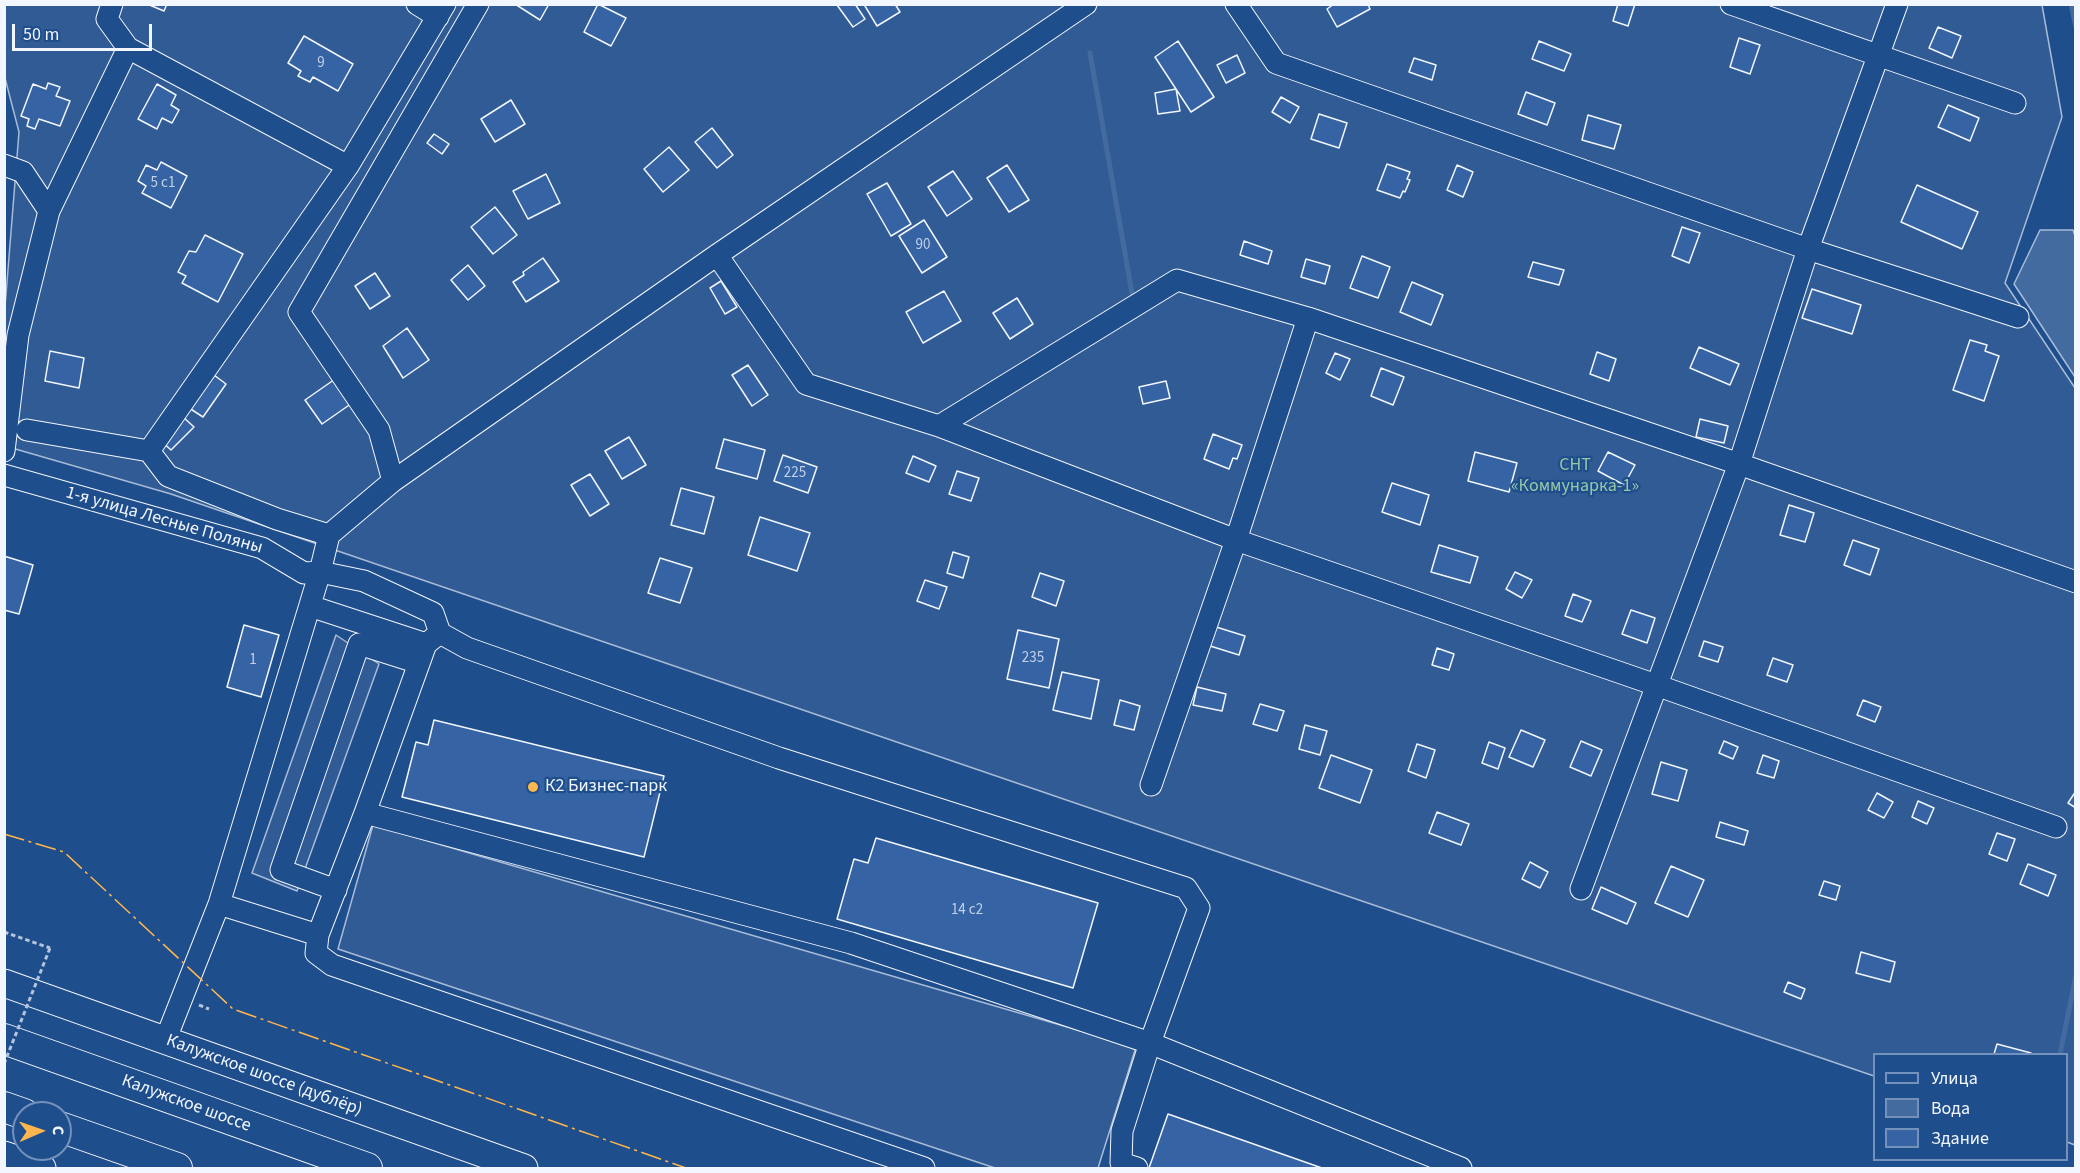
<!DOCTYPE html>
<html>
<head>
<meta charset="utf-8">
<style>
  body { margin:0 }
  #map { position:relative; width:2080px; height:1173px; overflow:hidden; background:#1f4e8c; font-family:"Source Sans 3",sans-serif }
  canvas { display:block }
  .frame { position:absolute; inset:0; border:6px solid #f2f6ff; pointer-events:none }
  .legend { position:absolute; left:1873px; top:1053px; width:195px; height:108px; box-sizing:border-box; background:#1f4e8c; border:2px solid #7391ba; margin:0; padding:8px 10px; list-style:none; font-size:18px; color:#f2f6ff }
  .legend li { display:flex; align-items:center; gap:12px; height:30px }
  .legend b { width:30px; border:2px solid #7391ba }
  .north { position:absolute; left:12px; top:1101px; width:60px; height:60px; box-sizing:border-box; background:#1f4e8c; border:2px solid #7391ba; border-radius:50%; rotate:88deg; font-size:16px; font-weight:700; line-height:24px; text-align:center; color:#f2f6ff }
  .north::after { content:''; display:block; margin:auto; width:21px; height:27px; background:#ffb74d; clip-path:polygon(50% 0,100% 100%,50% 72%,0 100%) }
  .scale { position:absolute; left:12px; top:24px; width:140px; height:27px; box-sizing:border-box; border:3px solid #f2f6ff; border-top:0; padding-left:8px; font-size:18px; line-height:21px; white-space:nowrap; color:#f2f6ff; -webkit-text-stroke:4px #1f4e8c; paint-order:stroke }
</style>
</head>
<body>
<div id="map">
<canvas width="2080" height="1173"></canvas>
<div class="frame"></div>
<ul class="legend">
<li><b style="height:8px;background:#1f4e8c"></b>Улица</li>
<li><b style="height:16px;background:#446ba0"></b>Вода</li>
<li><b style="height:16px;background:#3563a3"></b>Здание</li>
</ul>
<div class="north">С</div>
<div class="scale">50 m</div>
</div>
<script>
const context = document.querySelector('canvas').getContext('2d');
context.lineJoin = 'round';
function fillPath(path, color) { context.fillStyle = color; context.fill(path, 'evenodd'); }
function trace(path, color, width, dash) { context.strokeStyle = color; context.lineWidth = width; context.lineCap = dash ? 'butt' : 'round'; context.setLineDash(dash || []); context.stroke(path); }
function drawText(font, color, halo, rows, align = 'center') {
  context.font = font + ' "Source Sans 3",sans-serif'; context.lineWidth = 4.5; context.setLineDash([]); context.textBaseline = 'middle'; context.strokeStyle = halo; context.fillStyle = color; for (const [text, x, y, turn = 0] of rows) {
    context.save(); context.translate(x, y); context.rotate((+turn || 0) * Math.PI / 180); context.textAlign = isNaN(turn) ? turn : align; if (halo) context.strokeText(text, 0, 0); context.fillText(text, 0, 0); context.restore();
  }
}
const built = new Path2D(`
  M4 5H2042L2062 117 2005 283 2075 388V1145L2067 1142 2066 1054H1874V1076L171 494 5 446V307L19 132 5 78Z
  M336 635 379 664 297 891 252 873Z
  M373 825 1136 1047 1098 1168H995L338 949Z`);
fillPath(built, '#305b95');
trace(built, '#a8bbd7', 1.5);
const water = new Path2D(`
  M2040 230H2073L2075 236V377L2014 284Z`);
fillPath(water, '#446ba0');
trace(water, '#a8bbd7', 1.5);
trace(new Path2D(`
  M2071 4 2076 27
  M1090 53 1133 299
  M2060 1054 2076 975`), '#446ba0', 5);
const building = new Path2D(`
  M147 4H167L164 11Z
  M515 4H549L540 20Z
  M598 4 626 18 611 46 584 32Z
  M855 4 865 19 853 27 837 5Z
  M867 4H895L900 12 877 26 865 6Z
  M1334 4H1368L1370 9 1337 27 1327 9Z
  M1618 4H1635L1628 26 1613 21Z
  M1938 27 1961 36 1952 58 1929 48Z
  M304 36 353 64 338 91 313 77 310 82 298 76 301 71 288 63Z
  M1739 38 1760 45 1750 74 1730 67Z
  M1178 41 1214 97 1191 112 1155 57Z
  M1539 41 1571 54 1564 71 1532 59Z
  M1237 55 1245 73 1226 83 1217 65Z
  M1414 58 1436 65 1432 80 1409 72Z
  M48 83 60 87 56 96 70 101 60 126 39 119 35 129 27 126 29 119 21 116 33 84 46 89Z
  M157 84 176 95 171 105 179 110 172 123 162 118 157 129 138 119Z
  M1176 89 1180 111 1158 114 1155 93Z
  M1526 92 1555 103 1547 125 1518 114Z
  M1281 97 1299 107 1290 123 1272 112Z
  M511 100 525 124 495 142 481 119Z
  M1948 105 1979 118 1970 141 1938 127Z
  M1319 114 1347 123 1339 148 1311 139Z
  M1588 115 1621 125 1614 149 1582 140Z
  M712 128 733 155 717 168 695 142Z
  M434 134 449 144 442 154 427 143Z
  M669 147 689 170 663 192 644 169Z
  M161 162 187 176 171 208 142 193 146 186 138 181 146 165 157 170Z
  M1387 164 1410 172 1407 179 1410 180 1405 192 1403 191 1400 198 1377 190Z
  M1007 165 1029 200 1009 212 987 178Z
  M1457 165 1473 172 1463 197 1447 190Z
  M953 171 972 199 947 216 928 187Z
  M546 174 560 203 528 219 513 191Z
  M887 183 911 224 891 236 867 194Z
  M1917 185 1978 212 1962 249 1901 222Z
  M495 207 517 235 493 254 471 227Z
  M924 220 947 257 922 273 899 236Z
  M1682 227 1700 233 1689 263 1672 256Z
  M205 235 243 254 218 302 182 283 186 276 178 272 189 251 196 252Z
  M1244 241 1272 251 1268 264 1240 255Z
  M1362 256 1390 267 1378 298 1350 288Z
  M543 258 559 281 526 302 513 282 524 275 523 272Z
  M1306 259 1330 266 1325 284 1301 277Z
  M1533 262 1564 270 1559 285 1528 277Z
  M468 265 485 286 468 300 451 280Z
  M375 273 390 296 370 309 355 286Z
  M721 281 737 307 725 314 710 288Z
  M1412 282 1443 295 1431 325 1400 312Z
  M1812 289 1861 305 1852 334 1802 318Z
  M944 291 961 321 923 343 906 312Z
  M1017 298 1033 324 1010 339 993 313Z
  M407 328 429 360 403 378 383 346Z
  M1970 340 1987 345 1985 351 1999 356 1984 401 1953 390Z
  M1699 347 1739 364 1730 385 1690 368Z
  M50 351 84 358 79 388 45 381Z
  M1597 352 1616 359 1609 381 1590 374Z
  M1335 353 1350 359 1340 380 1326 373Z
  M748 365 768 395 752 406 732 375Z
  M1381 368 1404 377 1393 405 1371 396Z
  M210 372 226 384 203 417 186 406Z
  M338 377 355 401 322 424 305 400Z
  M1166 381 1170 398 1143 404 1139 387Z
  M182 416 194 427 171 450 159 439Z
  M1700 419 1728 426 1724 443 1696 437Z
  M1213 434 1242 445 1237 459 1233 458 1229 469 1204 459Z
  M629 437 646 465 622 479 605 451Z
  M724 439 765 450 757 479 716 468Z
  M1475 452 1517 463 1509 492 1468 481Z
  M1608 452 1635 465 1624 485 1598 471Z
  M783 455 817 467 808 493 774 481Z
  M913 456 936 466 929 482 906 473Z
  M957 471 979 478 971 501 949 494Z
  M590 474 609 504 590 516 571 485Z
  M1392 483 1429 495 1420 525 1382 512Z
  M681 488 714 497 704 534 671 525Z
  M1789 505 1814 513 1805 542 1780 535Z
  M760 517 810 533 797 571 748 555Z
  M1853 540 1879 549 1870 575 1844 565Z
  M1439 545 1478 557 1470 583 1431 572Z
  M953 552 969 557 963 578 947 573Z
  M4 556 33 565 19 614 4 610Z
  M660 558 692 568 680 603 648 593Z
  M1515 572 1532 580 1522 598 1506 589Z
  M1040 573 1064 581 1056 606 1032 597Z
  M925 580 947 587 939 609 917 601Z
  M1573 594 1591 601 1582 622 1565 616Z
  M1631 610 1655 618 1647 643 1622 634Z
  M244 625 279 635 261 697 227 687Z
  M1213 626 1245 636 1239 655 1207 645Z
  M1018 630 1059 639 1049 688 1007 679Z
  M1704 641 1723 647 1718 662 1699 656Z
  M1437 648 1454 654 1449 670 1432 665Z
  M1773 658 1793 665 1787 682 1767 675Z
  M1062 672 1099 680 1091 719 1053 710Z
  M1197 687 1226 694 1222 711 1193 705Z
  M1120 700 1140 706 1134 730 1114 725Z
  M1863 700 1881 707 1875 722 1857 715Z
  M1260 704 1284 711 1277 731 1253 724Z
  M434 720 664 776 644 857 402 797 416 742 428 745Z
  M1305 725 1327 731 1320 755 1299 749Z
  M1521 730 1545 740 1533 767 1509 757Z
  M1581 741 1602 750 1591 776 1570 767Z
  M1724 741 1738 747 1733 759 1719 753Z
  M1489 742 1505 748 1498 769 1482 763Z
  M1417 744 1435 750 1426 778 1408 771Z
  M1331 755 1372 770 1360 803 1319 788Z
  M1763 755 1779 761 1774 778 1757 773Z
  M1661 762 1687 770 1678 801 1652 794Z
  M2076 791V808L2068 803Z
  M1877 793 1893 802 1884 818 1868 810Z
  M1918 801 1934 808 1927 824 1912 817Z
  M1437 812 1469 824 1461 845 1429 833Z
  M1720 822 1748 831 1744 845 1716 837Z
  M1997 833 2015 839 2007 861 1989 854Z
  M876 838 1098 903 1073 988 837 919 854 859 868 863Z
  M1530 862 1548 872 1540 888 1522 879Z
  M2028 864 2056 875 2048 896 2020 884Z
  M1671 866 1704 880 1688 917 1655 903Z
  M1824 881 1840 886 1836 900 1819 895Z
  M1601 887 1636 903 1627 924 1592 909Z
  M1861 952 1895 962 1890 982 1856 973Z
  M1788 982 1805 989 1801 999 1784 992Z
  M1997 1044 2031 1053V1054H1994Z
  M1168 1114 1322 1168H1149Z`);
fillPath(building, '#3563a3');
trace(building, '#f2f6ff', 1.5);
const minor = new Path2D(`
  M417 4 438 17
  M1236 4 1276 63 1808 249 2018 317
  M1731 4 2015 103
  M128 48 348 166
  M4 165 23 172 49 211
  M717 255 806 384 939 426 1236 540 1656 685 2056 827
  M939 426 1177 280 1308 318 1739 464 2076 582
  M27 430 149 451
  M4 451 18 335 49 211 128 48 107 19 112 4
  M4 475 262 548 304 573 320 572 364 581 433 613 440 633
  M393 481 379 430 299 312 478 4
  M329 535 277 519 168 476 149 451 348 166 445 4
  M310 606 426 644
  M1151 785 1236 540 1308 318
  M365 813 851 943 1150 1043 1461 1168
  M1581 889 1739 464 1808 249 1897 4
  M336 890 281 870 359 644 419 663
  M219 904 318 935
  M165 1041 219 904 320 572 329 535 393 481 717 255 1086 4
  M924 1168 332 965 316 953 318 935 365 813 426 644 440 633 467 648 779 758 1186 888 1199 908 1150 1043 1122 1131 1121 1163 1137 1168`);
const major = new Path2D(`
  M4 983 524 1168
  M4 1155 42 1168`);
const highway = new Path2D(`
  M4 1039 367 1168
  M4 1107 24 1114
  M60 1127 177 1168`);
trace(minor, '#f2f6ff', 23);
trace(major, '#f2f6ff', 29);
trace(highway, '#f2f6ff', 32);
trace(new Path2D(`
  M4 932 50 948
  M199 1005 209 1009`), '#b3c4dc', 3, [4.5, 3]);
trace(minor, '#1f4e8c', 21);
trace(major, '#1f4e8c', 27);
trace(highway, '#1f4e8c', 30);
trace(new Path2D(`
  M4 1064 50 948`), '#b3c4dc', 3, [4.5, 3]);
trace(new Path2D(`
  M4 834 64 852 233 1009 686 1168`), '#ffb74d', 1.5, [21, 4.5, 3, 4.5]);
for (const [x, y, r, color] of [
  [533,787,6,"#ffb74d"]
]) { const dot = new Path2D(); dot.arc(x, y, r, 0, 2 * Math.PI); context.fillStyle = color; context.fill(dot); trace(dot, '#1f4e8c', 2); }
drawText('15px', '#c3d1e8', null, [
  ["9",321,64],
  ["5 с1",163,184],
  ["90",923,246],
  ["225",795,474],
  ["235",1033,659],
  ["1",253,661],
  ["14 с2",967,911]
]);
drawText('18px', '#97c8a6', '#1f4e8c', [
  ["СНТ",1575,466],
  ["«Коммунарка-1»",1575,487]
]);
drawText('18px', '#f2f6ff', '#1f4e8c', [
  ["1-я улица Лесные Поляны",164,521,16],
  ["Калужское шоссе (дублёр)",264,1076,20],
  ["Калужское шоссе",186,1104,20]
]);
drawText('18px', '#f2f6ff', '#1f4e8c', [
  ["К2 Бизнес-парк",545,787]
], 'left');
</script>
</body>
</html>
